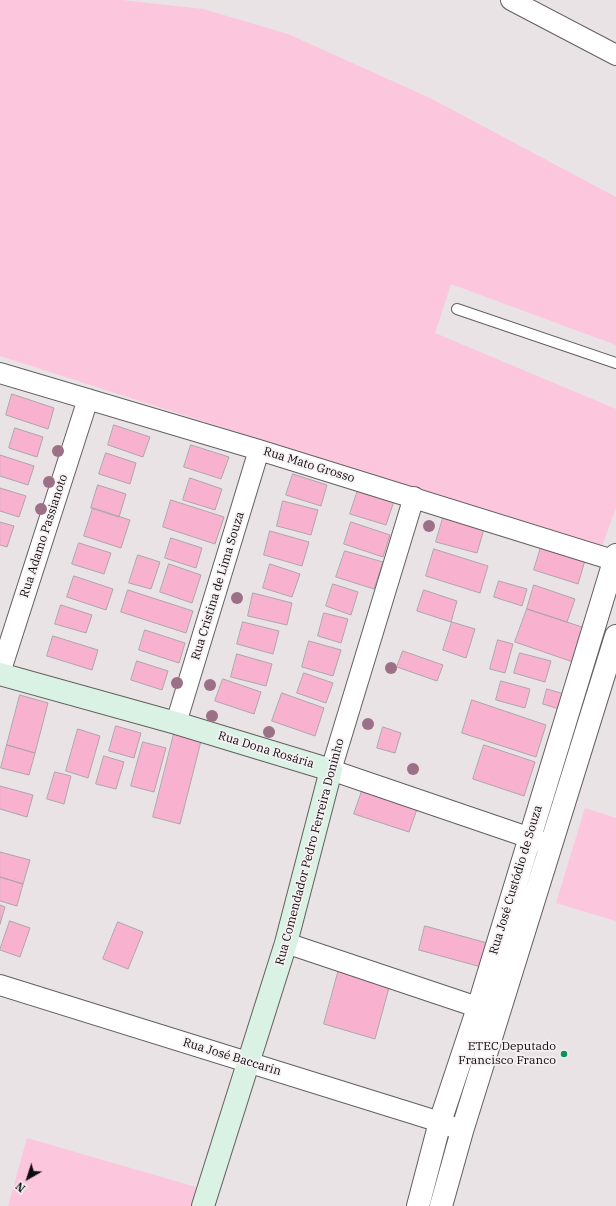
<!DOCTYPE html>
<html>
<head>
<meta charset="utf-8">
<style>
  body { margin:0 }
  #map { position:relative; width:616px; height:1206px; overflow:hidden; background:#e9e3e5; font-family:"IBM Plex Serif",serif }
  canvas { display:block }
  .north { position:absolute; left:8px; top:1158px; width:40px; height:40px; -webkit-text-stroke:3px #f6f0f3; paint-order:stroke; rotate:219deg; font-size:11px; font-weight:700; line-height:16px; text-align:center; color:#0e0c0d }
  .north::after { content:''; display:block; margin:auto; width:14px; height:18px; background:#0e0c0d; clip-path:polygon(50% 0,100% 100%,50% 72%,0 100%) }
</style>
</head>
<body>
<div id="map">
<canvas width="616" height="1206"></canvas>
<div class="north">N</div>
</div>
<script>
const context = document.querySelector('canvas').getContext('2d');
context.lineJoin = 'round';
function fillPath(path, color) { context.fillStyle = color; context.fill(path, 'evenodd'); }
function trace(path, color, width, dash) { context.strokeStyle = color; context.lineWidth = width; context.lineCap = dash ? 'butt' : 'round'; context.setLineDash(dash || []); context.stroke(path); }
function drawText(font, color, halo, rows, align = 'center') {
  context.font = font + ' "IBM Plex Serif",serif'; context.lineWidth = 3.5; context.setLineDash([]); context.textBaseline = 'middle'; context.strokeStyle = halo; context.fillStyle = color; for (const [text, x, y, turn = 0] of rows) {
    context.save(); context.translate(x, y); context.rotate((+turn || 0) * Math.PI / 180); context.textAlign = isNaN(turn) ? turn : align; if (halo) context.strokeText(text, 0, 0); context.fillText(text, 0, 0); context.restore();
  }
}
fillPath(new Path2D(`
  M0 0H122L203 9 288 34 432 99 616 197V345L451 284 435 333 616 409V508L601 549 0 356Z
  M585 808 616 818V921L556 903Z
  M27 1138 196 1187 191 1206H8Z`), '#fcc6dc');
const building = new Path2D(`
  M12 394 54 408 48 429 6 415Z
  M114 425 150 437 143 457 108 445Z
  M15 428 43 437 37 457 9 448Z
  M191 445 229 457 221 479 184 467Z
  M106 453 136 463 130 484 99 474Z
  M0 455 34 466 28 485 0 476Z
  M293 474 327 485 321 506 286 495Z
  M190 478 222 489 215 510 183 500Z
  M98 485 126 494 119 517 91 508Z
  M359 487 395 498 386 525 350 514Z
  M0 488 26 496 19 517 0 511Z
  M171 500 224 517 215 544 163 527Z
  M283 501 318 510 311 535 277 526Z
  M93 508 130 520 121 548 84 536Z
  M443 518 484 529 477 553 436 542Z
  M0 522 14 526 7 547 0 545Z
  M351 522 390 535 383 557 344 544Z
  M270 531 309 542 302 566 264 555Z
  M171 538 202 548 196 568 165 558Z
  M79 543 111 553 104 574 72 564Z
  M542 544 586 557 578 584 534 570Z
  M434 549 488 566 480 593 426 576Z
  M345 551 383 562 374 589 336 577Z
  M138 555 160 562 151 589 129 583Z
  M169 564 201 575 192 603 160 592Z
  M270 564 300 574 292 597 263 588Z
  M74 576 113 589 106 610 67 597Z
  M499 581 527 589 522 606 494 597Z
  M333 584 358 592 351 615 326 606Z
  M534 585 575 599 567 622 527 609Z
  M128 590 193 611 186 633 121 612Z
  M424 590 457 601 451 622 417 611Z
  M253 593 292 603 287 625 248 616Z
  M61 605 92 615 86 633 55 624Z
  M527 609 585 628 573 662 515 642Z
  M324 613 348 619 341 643 318 636Z
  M243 622 279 631 273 654 237 644Z
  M452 622 475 629 466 658 443 650Z
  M145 630 185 643 179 663 139 650Z
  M53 636 98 650 92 670 47 656Z
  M498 640 513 644 505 673 490 669Z
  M309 641 341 650 333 676 302 667Z
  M403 651 443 665 437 681 397 667Z
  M520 653 551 661 545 682 514 673Z
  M237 654 272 664 266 686 231 677Z
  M137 661 168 671 162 690 131 680Z
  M304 673 333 683 326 703 297 693Z
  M223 679 261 692 254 714 215 701Z
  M501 681 530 689 525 708 496 700Z
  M547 689 564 694 559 709 543 704Z
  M282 693 324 708 315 736 272 721Z
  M20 695 48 703 35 753 7 745Z
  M472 700 546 725 536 757 462 733Z
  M116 726 141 733 134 758 109 751Z
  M383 727 401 733 395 753 377 748Z
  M78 729 100 736 88 778 66 771Z
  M174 734 201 741 180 824 153 817Z
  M143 742 166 748 154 792 131 786Z
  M7 745 35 753 29 775 1 768Z
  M484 745 535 762 524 796 473 779Z
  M104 756 124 762 116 789 96 784Z
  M55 772 71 776 64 804 47 799Z
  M0 786 33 795 27 817 0 809Z
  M362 791 417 809 409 832 354 814Z
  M0 852 30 860 23 884 0 877Z
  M0 877 23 884 17 906 0 901Z
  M0 905 5 907 0 924Z
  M10 921 30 928 20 957 0 950Z
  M118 922 143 932 128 969 103 959Z
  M425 926 491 944 485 968 419 950Z
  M339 969 390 984 375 1039 324 1024Z`);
fillPath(building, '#f8b2d0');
trace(building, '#aca6a9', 1);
const service = new Path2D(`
  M457 309 616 363`);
const minor = new Path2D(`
  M511 0 616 55
  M0 373 259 450 616 561
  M414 497 331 770 545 843
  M0 673 88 399
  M176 723 259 450
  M286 943 492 1012
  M0 985 440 1122 462 1131`);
const tertiary = new Path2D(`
  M418 1206 440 1122 478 1008 616 555
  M441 1206 462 1131 616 636`);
const secondary = new Path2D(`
  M0 674 176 723 331 770 286 943 203 1206`);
trace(service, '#635e60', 12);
trace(minor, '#635e60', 22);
trace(tertiary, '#635e60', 24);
trace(secondary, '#635e60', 24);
trace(service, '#fff', 10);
trace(minor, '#fff', 20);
trace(tertiary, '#fff', 22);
trace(secondary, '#daf2e3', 22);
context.fillStyle = '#9c7188';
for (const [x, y] of [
  [58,451],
  [49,482],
  [41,509],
  [429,526],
  [237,598],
  [391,668],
  [177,683],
  [210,685],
  [212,716],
  [368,724],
  [269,732],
  [413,769]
]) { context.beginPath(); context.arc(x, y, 6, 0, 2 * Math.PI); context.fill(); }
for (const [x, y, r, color] of [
  [564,1054,4,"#089656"]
]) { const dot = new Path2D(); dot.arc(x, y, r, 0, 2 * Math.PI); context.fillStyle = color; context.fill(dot); trace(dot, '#f6f0f3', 1.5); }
drawText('12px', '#0e0c0d', '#f6f0f3', [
  ["Rua Mato Grosso",309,465,17],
  ["Rua Adamo Passianoto",44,536,-72],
  ["Rua Cristina de Lima Souza",218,586,-73],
  ["Rua Dona Rosária",266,750,17],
  ["Rua Comendador Pedro Ferreira Doninho",310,852,-75],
  ["Rua José Custódio de Souza",516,880,-73],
  ["Rua José Baccarin",232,1057,17]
]);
drawText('12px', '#0e0c0d', '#f6f0f3', [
  ["ETEC Deputado",556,1047],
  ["Francisco Franco",556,1061]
], 'right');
</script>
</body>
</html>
